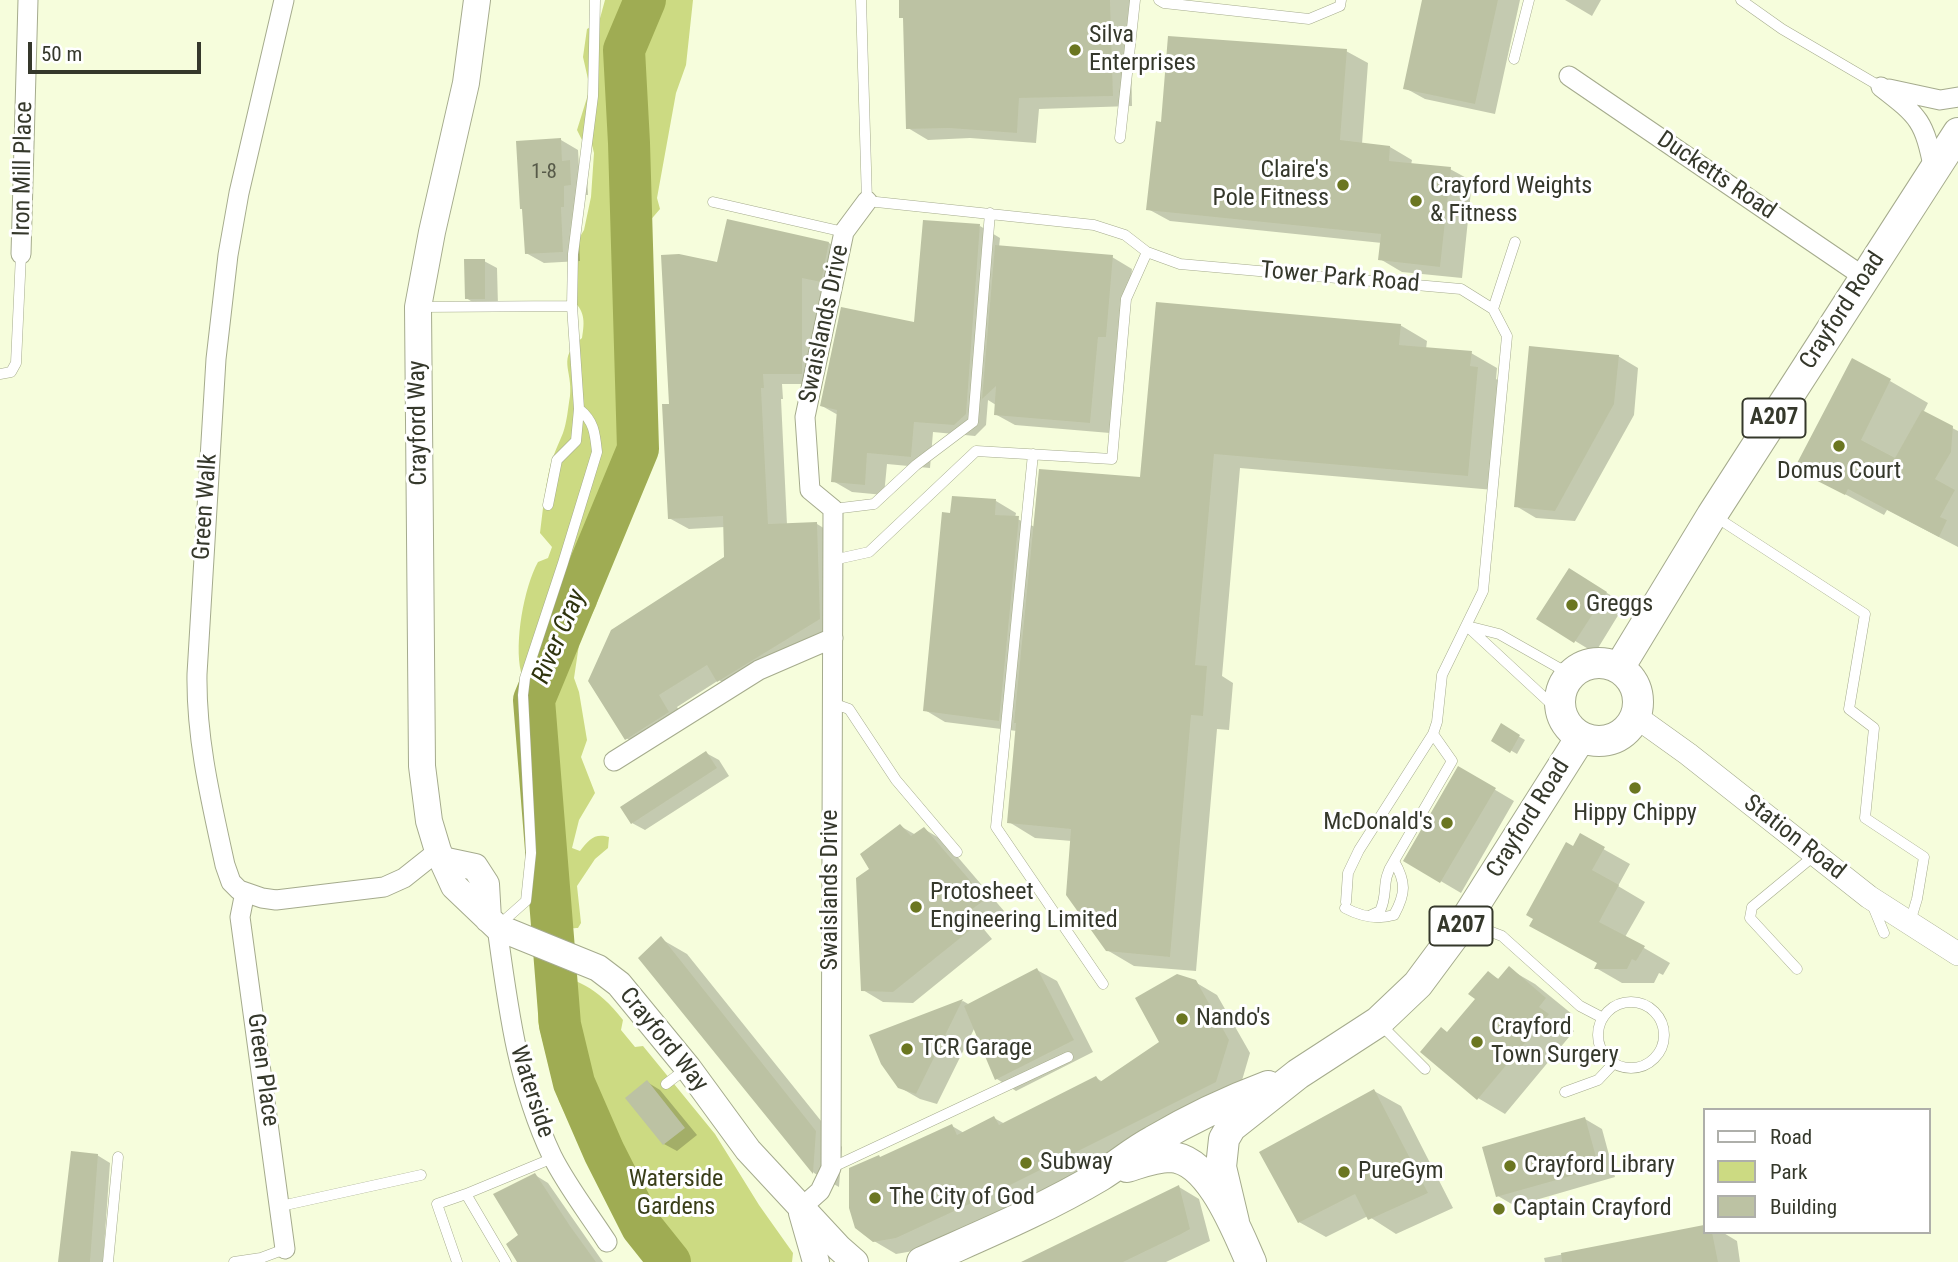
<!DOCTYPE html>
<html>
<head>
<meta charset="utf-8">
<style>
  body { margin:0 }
  #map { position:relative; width:1958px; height:1262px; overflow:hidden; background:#f6fddc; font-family:"Roboto Condensed",sans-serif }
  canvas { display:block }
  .legend { position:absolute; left:1703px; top:1108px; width:228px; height:126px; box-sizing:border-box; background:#fff; border:2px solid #aeafaa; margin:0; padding:9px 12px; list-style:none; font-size:21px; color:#35382b }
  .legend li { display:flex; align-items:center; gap:14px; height:35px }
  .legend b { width:35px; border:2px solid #aeafaa }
  .scale { position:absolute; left:28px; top:42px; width:173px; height:32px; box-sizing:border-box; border:4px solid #35382b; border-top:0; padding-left:9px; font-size:21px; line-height:24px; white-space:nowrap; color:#35382b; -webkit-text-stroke:5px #fff; paint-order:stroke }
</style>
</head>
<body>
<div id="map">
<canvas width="1958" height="1262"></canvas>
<ul class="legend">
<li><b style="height:9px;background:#fff"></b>Road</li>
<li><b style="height:19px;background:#ccda82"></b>Park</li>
<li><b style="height:19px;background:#bcc2a3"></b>Building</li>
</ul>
<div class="scale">50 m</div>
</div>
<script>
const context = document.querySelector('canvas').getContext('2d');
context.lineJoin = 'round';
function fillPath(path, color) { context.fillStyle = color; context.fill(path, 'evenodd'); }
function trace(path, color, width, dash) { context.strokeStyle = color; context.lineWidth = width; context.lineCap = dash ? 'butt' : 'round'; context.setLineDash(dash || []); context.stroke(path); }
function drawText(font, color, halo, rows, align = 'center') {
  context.font = font + ' "Roboto Condensed",sans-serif'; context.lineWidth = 6; context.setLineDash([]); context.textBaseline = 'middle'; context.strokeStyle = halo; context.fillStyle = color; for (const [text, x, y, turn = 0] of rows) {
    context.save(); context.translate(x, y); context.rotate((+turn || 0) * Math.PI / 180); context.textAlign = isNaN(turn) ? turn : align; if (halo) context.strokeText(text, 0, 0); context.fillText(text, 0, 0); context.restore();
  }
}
fillPath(new Path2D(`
  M605 0H693L686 65 676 93 657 198 660 209 648 223 646 243 650 284 648 338 643 355 647 466 637 500 618 531 596 606 580 638 574 678 579 692 587 740 581 757 595 793 579 820 572 848 580 851C589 840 594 833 609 837L608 848 595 859 577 886 581 923 578 928C552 930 542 911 533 891L543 864 536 837 531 799 544 769C529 745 537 717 530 691 528 684 522 679 521 672 514 643 524 587 538 562L548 558 552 547 540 533C543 510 545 486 551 463 554 453 559 443 563 433 567 422 568 408 570 396 573 369 556 359 582 338 585 321 585 310 571 299L570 253 584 230 591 197 594 153 592 145 582 140 577 130 590 88 583 57 587 29 599 22Z
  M538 966C577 981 596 985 623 1020L621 1030 635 1047 643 1046 715 1134 759 1205 793 1253 792 1262H646L625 1234 559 1101 553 1080 556 1079 553 1066H549L538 1022Z`), '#ccda82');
fillPath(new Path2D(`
  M901 0H1130L1132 106 1039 109 1036 143 970 138 928 140 908 128 905 19 901 17Z
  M1424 0H1520L1495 114 1425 99 1405 88Z
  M1565 0H1601L1592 16Z
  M1346 51 1368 63 1362 144 1390 147 1412 160 1411 165 1450 169 1472 181 1462 278 1402 272 1380 259 1382 243 1170 221 1148 209 1162 124Z
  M561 140 578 150 579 167 587 172 588 195H581L578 216 580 261 544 263 526 253Z
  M728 221 829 243 849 255 841 292 822 288 821 384H782L783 399H781L787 525 817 524 837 536 840 630 738 692 719 680 677 707 688 724 646 750 626 738 726 558 725 527 689 529 669 518 671 405 719 264Z
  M980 226 1000 238 999 247 1112 257 1132 269 1125 348 1110 433 1015 425 995 414 996 405 988 400 986 425 975 436 933 432 930 468 887 464 884 495 852 492 833 481 838 415 822 406 916 324Z
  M484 261 497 268 498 306H479L466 298Z
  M1400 325 1427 341 1426 349 1471 353 1497 368 1496 379 1503 383 1494 490 1240 468 1222 676 1233 683 1229 730 1217 729 1196 971 1134 966 1107 950 1072 841 1035 838 1009 822 1017 731 945 722 925 710 954 497 996 501 1016 513 1015 518 1035 527 1142 479Z
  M1618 356 1638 368 1634 415 1575 521 1536 518 1516 506Z
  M1890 381 1928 403 1923 413 1958 431V547L1887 510 1884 515 1796 468Z
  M1589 582 1625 604 1595 653 1539 619Z
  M1501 726 1525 740 1517 754 1493 740Z
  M706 753 719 760 729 776 645 830 632 823Z
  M1458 768 1514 801 1461 893 1405 860Z
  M900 826 916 835 924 829 944 841 1004 911 982 927 992 939 913 1003 883 1002 863 990 871 869Z
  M1580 836 1630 864 1618 886 1645 902 1625 937 1670 963 1663 975 1659 973 1654 983H1622L1596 968 1599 963 1574 848Z
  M661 939 687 954 842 1147 839 1187 814 1173 641 958Z
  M1509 969 1535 984 1572 1014 1564 1023 1574 1031 1505 1114 1478 1098 1422 1051 1449 1033 1477 999 1488 973 1500 980Z
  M1037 970 1057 981 1093 1052 1016 1091 997 1079 975 1027 937 1104 920 1099 899 1087 872 1036 963 1001 970 1005Z
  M1195 982 1217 995 1250 1053 1238 1094 1027 1200 919 1250 896 1254 874 1241 882 1158 952 1126 964 1133 994 1118 1005 1124 1096 1078 1103 1082 1161 1043Z
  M647 1082 660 1090 697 1135 677 1151 664 1144Z
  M1374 1091 1401 1106 1453 1208 1396 1234 1368 1216 1326 1237 1299 1222Z
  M1585 1119 1602 1129 1615 1177 1515 1206 1498 1196Z
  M97 1155 110 1163 103 1262H60Z
  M535 1175 548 1183 603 1262H519L520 1236Z
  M1179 1187 1199 1199 1210 1241 1166 1262H1025Z
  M1704 1227V1232H1722L1737 1241 1740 1262H1545L1544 1258Z`), '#0003');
trace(new Path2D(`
  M645 0 624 50 629 143 638 449 534 700 560 1025 574 1083 604 1152 642 1227 670 1262`), '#9fac53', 42);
fillPath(new Path2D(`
  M899 0H1110L1113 96 1019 98 1017 133 949 128 906 129 903 18H899Z
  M1422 0H1498L1475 104 1403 89Z
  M1168 36 1347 49 1340 140 1390 146 1389 161 1451 167 1440 267 1378 260 1381 234 1146 210 1156 121 1161 122Z
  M561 138 562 161 570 160 571 185 564 186V207H561L563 252 525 254 522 209H520L516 141Z
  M727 219 829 242 821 282 802 278V374H763L764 388H761L768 524 817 522 820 619 717 682 707 665 659 695 669 712 625 740 588 681 611 630 724 557 723 516 668 519 662 404H669L661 255 679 254 717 262Z
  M923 220 980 224 966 414 954 425 914 422 911 457 867 453 865 485 831 482 837 410 820 406 841 307 914 322Z
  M995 245 1113 255 1106 337H1098L1090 423 994 415 996 386 982 399Z
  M464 259H485V299H465Z
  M1156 302 1401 324 1399 345 1472 351 1470 366 1478 367 1468 476 1214 454 1195 665 1207 666 1203 716 1191 715 1170 957 1106 951 1066 895 1071 829 1007 823 1016 723H1014L1039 469 1140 477Z
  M1529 346 1619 355 1614 404 1555 511 1514 507Z
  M1852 358 1891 379 1861 440 1895 458 1922 410 1953 426 1951 452 1935 479 1955 490 1940 517 1947 520 1939 537 1848 489 1845 495 1794 469Z
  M952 496 996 499 995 515 1019 516 999 721 923 711 942 512 950 513Z
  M1569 568 1607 592 1574 643 1536 619Z
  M1501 723 1520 735 1510 753 1491 741Z
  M706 751 717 768 631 824 620 807Z
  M1458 766 1496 788 1440 883 1403 861Z
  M900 824 911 836 924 827 986 899 964 915 974 927 893 992 861 991 856 878 869 869 860 854Z
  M1580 833 1605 847 1592 870 1619 885 1599 922 1645 946 1636 961 1632 959 1627 969H1594L1597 963 1529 926 1533 919 1526 915 1566 842 1573 846Z
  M661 936 816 1131 813 1174 638 958Z
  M1509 966 1546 998 1539 1007 1549 1014 1477 1100 1420 1052 1441 1027 1447 1032 1475 999 1468 994 1488 971 1498 979Z
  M1037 968 1074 1040 995 1080 964 1006Z
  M1177 974 1196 980 1229 1040 1216 1082 1004 1188 896 1238 873 1242 855 1228 849 1208V1168L879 1155 880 1157 952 1124 957 1135 994 1116 999 1125 1096 1076 1100 1082 1159 1042 1135 998Z
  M963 999 916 1094 898 1088 881 1064 869 1035Z
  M647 1080 685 1128 663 1145 625 1098Z
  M1374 1089 1428 1193 1368 1220 1355 1194 1298 1223 1259 1152Z
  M1585 1117 1599 1168 1496 1197 1482 1147Z
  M71 1151 98 1154 90 1262H58Z
  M535 1173 570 1226 596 1262H517L506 1244 518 1235 493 1194Z
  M1179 1185 1190 1229 1181 1234 1123 1262H1021Z
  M1704 1225V1232H1712L1718 1262H1562L1561 1253Z`), '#bcc2a3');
const service = new Path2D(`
  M861 0 867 201 1094 225 1125 235 1147 252 1180 264 1461 289 1493 309 1507 336 1483 591 1442 675 1437 722 1433 734 1359 850 1348 873 1346 902
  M1159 0 1164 3 1309 19 1340 6 1341 0
  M1741 0 1782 29 1881 87
  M1514 59 1529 0
  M1120 138 1135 0
  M713 202 844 232
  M419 307 572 306
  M1493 309 1515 242
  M0 374 11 372 16 363 21 254
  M1033 454 996 827 1103 984
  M548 505 557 460 576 441 579 409 572 306 573 254 593 96 595 0
  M833 509 874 504 916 465 973 422 990 213
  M1716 517 1865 614 1849 709 1874 728 1865 818 1924 857 1917 899 1910 922
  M833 560 869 552 976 451 1112 459 1126 299 1147 252
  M1467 626 1561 713
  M1471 627 1499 634 1559 668 1576 670
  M832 703 849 709 896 780 957 852
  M1872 904 1884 933
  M1345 908C1360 916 1377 920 1394 915 1406 893 1406 882 1394 861L1452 761 1433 734
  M1369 916 1380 911C1389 892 1380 882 1394 861
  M1468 923 1502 936 1580 1006 1603 1018
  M499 925 526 901 531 853 523 695 525 678 563 563 597 452C595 433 594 421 579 409
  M1797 969 1750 918 1752 907 1815 855
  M1598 1035a33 33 0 1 1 66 0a33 33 0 1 1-66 0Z
  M1381 1025 1425 1069
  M666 1084 687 1068
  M1565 1092 1598 1080 1614 1063
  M831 1168 1068 1057
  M281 1206 421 1175
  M108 1262 118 1157
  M234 1262 261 1258 285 1249
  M457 1262 437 1204 466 1194
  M506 1262 466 1194 553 1158`);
const minor = new Path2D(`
  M284 0 239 193 228 255 216 359 197 674C196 739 211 801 225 865L231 882 239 890 262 898 276 900 384 887 404 878 438 851
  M1569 76 1864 277
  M1881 87C1920 117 1924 121 1934 170
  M1889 89 1940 100 1958 97
  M21 254 28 0
  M614 761 759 670 833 638
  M245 892 240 917 285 1249
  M497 927C508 1007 517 1082 552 1156 567 1186 589 1214 607 1242
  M801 1208 820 1191 831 1168 833 509 810 490 805 417 844 232 867 201`);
const tertiary = new Path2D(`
  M1635 716 1688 754 1869 897 1958 954`);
const secondary = new Path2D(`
  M477 0 466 83 432 232 418 307 422 766 429 821 438 851 454 886 497 927 598 968 619 984 688 1068 748 1150 839 1248 855 1262
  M442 860 475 867 486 884 488 919
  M802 1213 816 1262`);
const primary = new Path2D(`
  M1560 702a39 39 0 1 1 78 0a39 39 0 1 1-78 0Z
  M1619 668 1712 515 1958 133
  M1127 1167C1140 1163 1155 1157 1170 1157 1210 1158 1237 1231 1251 1262
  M1234 1222 1221 1167 1224 1139 1231 1127 1298 1074 1378 1022 1418 984 1464 922 1581 737
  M922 1262C982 1235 1043 1210 1100 1176 1118 1165 1134 1151 1153 1141 1190 1119 1228 1101 1268 1086`);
trace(service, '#a5ab8d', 11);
trace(minor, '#a5ab8d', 21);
trace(tertiary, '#a5ab8d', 24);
trace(secondary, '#a5ab8d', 28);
trace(primary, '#a5ab8d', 32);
trace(service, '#fff', 10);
trace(minor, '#fff', 19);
trace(tertiary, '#fff', 23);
trace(secondary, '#fff', 26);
trace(primary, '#fff', 30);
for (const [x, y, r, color] of [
  [1075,50,7,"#6b7621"],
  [1343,185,7,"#6b7621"],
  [1416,201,7,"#6b7621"],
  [1839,446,7,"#6b7621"],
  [1572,605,7,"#6b7621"],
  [1635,788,7,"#6b7621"],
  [1447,823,7,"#6b7621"],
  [916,907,7,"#6b7621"],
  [1182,1019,7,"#6b7621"],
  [1477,1042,7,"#6b7621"],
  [907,1049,7,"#6b7621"],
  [1026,1163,7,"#6b7621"],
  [1510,1166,7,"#6b7621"],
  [1344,1172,7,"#6b7621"],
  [875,1198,7,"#6b7621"],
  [1499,1209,7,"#6b7621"]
]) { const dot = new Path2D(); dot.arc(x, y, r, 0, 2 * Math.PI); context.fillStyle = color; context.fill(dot); trace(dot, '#fff', 2.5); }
drawText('21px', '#575a49', null, [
  ["1-8",544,173]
]);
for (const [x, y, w] of [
  [1774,418,63],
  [1461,926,63]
]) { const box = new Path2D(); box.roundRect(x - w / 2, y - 19.5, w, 39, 5); context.fillStyle = '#fff'; context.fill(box); trace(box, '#35382b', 2); }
drawText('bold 23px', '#35382b', null, [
  ["A207",1774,418],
  ["A207",1461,926]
]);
drawText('24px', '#35382b', '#fff', [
  ["Silva",1089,36],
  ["Enterprises",1089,64],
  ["Claire's",1329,171,"right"],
  ["Pole Fitness",1329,199,"right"],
  ["Crayford Weights",1430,187],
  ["& Fitness",1430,215],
  ["Domus Court",1839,472,"center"],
  ["Greggs",1586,605],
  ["Hippy Chippy",1635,814,"center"],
  ["McDonald's",1433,823,"right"],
  ["Protosheet",930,893],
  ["Engineering Limited",930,921],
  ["Nando's",1196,1019],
  ["Crayford",1491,1028],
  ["Town Surgery",1491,1056],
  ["TCR Garage",921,1049],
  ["Subway",1040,1163],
  ["Crayford Library",1524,1166],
  ["PureGym",1358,1172],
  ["The City of God",889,1198],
  ["Captain Crayford",1513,1209]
], 'left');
drawText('24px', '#35382b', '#fff', [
  ["Iron Mill Place",24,169,-89],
  ["Ducketts Road",1716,176,34],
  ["Tower Park Road",1340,278,5],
  ["Crayford Road",1843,311,-57],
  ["Swaislands Drive",825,324,-78],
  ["Crayford Way",419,423,-91],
  ["Green Walk",206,507,-86],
  ["Crayford Road",1529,819,-58],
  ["Station Road",1794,838,38],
  ["Swaislands Drive",831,890,-90],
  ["Crayford Way",663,1040,51],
  ["Green Place",262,1070,82],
  ["Waterside",531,1092,72]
]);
drawText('24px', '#393e18', '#fff', [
  ["Waterside",676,1180],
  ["Gardens",676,1208]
]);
drawText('italic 26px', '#2f340e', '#fff', [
  ["River Cray",560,637,-67]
]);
</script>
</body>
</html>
